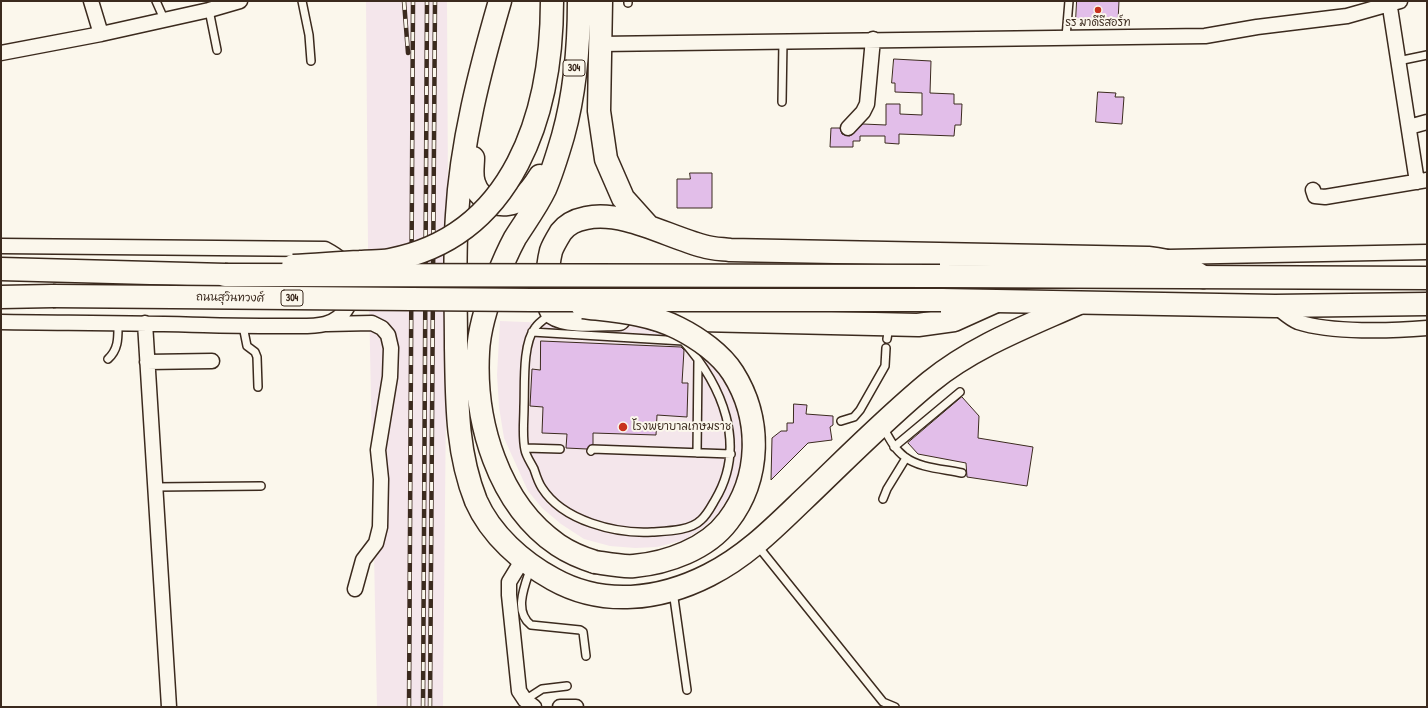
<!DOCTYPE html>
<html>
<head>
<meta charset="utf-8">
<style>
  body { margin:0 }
  #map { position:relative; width:1428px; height:708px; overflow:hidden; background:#fbf7ec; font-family:"Patrick Hand",sans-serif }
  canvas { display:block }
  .frame { position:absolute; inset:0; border:2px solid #3b2a1e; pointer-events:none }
</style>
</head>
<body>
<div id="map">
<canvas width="1428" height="708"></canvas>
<div class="frame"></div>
</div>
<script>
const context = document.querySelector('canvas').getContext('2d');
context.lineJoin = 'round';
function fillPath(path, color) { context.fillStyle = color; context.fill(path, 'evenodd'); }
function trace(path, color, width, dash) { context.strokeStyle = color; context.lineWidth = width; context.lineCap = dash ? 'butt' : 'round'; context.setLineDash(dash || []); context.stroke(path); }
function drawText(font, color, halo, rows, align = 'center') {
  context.font = font + ' "Patrick Hand","Playpen Sans Thai",sans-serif'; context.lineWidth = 4; context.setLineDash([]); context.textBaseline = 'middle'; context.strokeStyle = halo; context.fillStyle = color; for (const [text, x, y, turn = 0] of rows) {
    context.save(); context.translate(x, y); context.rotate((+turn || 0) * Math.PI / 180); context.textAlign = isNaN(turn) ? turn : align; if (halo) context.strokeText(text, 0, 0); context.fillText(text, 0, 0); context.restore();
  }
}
fillPath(new Path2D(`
  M366 1H447L448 196 443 707H377L368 247Z
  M500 321 648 327 683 341 705 355 725 377 736 393 744 443 741 465 733 489 718 514 703 528 684 540 657 547 635 548 610 546 584 539 561 524 542 508 528 491 504 438 499 407 497 375Z`), '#f4e6eb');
const building = new Path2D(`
  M1077 1H1119L1118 22 1076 20Z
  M894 59 931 61 930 93 954 94V104H962L961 125H955L954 136 899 134V144L885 143V136H860V141H853V147H830L831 128H840L842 134 850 136 863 124 886 125V104H900V114L922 115V93L895 92V83H892Z
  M1098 92 1116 93 1115 97H1124L1122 124 1096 122Z
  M690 173H712V208H677V179H690Z
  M541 341 681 347 684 350 682 383H688L687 417 657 415 656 435 593 433V444L587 449 566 448 567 434 542 433 543 407 530 406 532 369 540 370Z
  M962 397 979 416 978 438 1033 447 1027 486 967 477 966 463 918 454 908 443Z
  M794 404 807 405 806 414 833 416V425L830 427 832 440 808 443 771 480 772 438 781 431H787V423H793Z`);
fillPath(building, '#e2bee9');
trace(building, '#3b2a1e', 1);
const service = new Path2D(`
  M156 1 164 19
  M302 1 309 35 311 61
  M628 1V3
  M209 10 217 50
  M1066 37 1069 1
  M1398 61 1427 55
  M782 102 783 41
  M243 326 247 346 255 352 257 357 258 387
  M532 332 683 341C722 385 748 445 715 500 711 507 707 515 701 520 690 531 667 531 652 532 616 534 563 521 542 488 538 482 536 475 534 469 531 463 526 456 525 450 522 436 524 421 524 407 525 386 522 344 535 328 539 322 546 318 551 314
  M887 339 889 326
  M108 359C119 349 118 337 118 323
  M841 421 854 417 860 410 885 366 886 348
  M883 427C889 438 895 450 905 457 919 468 944 469 962 473
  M894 447 960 392
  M525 448 560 449
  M591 451 592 449 731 454
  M697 453 698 360
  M155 487 261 486
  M883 499 887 489 906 458
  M757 545 883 702 895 707
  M531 567C525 585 513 611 531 625L580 630 583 632 586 656
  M673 591 687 690
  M525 700 542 689 567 686`);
const minor = new Path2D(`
  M1389 1 1417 182
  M101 34 209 10 240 1
  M600 44 1205 36 1257 27 1347 16 1400 1
  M1 53 101 34 91 1
  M1409 127 1427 122
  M848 128 863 112 867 104 873 39
  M1313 190 1315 196 1325 197 1427 180
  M1 246 325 249C338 256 349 263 352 279 356 298 345 319 325 324 313 327 299 326 286 326 259 326 232 326 204 325 137 323 69 323 1 322
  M1168 257 1427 252
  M1275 306C1282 311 1290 319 1298 322 1332 333 1391 331 1427 328
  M145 323 169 707
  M327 324 372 323 382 328 388 335 391 348 390 377 378 450 381 479 380 527 376 543 363 560 355 589
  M147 362 212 361
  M523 559 509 582V595L519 691 525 700 534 707
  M560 707H576`);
const primary = new Path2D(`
  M500 1C480 70 461 143 457 215 454 259 456 303 456 347 457 399 456 451 476 501 491 535 522 562 553 579 603 607 660 600 709 575 745 557 773 529 802 501 844 461 885 419 930 382 974 346 1028 326 1079 303
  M579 1C579 45 575 93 563 136 558 153 552 173 545 189 537 206 525 222 515 238 508 251 502 265 497 278 488 301 479 328 478 352 474 421 498 504 558 545 570 553 582 558 595 562
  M601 1 599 111 606 159 623 198 649 227
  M473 158C473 166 471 175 474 183 480 203 505 211 522 198 530 192 535 184 540 176
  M619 319C602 319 567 323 553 313 543 305 548 263 551 251 553 245 558 237 561 232 568 223 576 220 586 218 623 210 668 237 703 246 712 249 722 249 730 250L1148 258C1171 261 1183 264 1203 277
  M656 319 918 325 954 320 994 302`);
const trunk = new Path2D(`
  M1 269 225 275
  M940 276 1427 278
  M1 297 53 296
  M941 300 1275 306 1427 304`);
trace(service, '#3b2a1e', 10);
trace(minor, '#3b2a1e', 17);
trace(primary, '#3b2a1e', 25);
trace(trunk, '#3b2a1e', 25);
trace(service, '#fbf7ec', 7);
trace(minor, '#fbf7ec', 14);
trace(primary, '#fbf7ec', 22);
trace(trunk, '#fbf7ec', 22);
const rail = new Path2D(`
  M404 1 408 53
  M409 707 413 1
  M423 707 427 1
  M430 707 435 1`);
trace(rail, '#3b2a1e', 4.5);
trace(rail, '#fbf7ec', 3, [9]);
const primaryBridge = new Path2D(`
  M293 266C315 265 338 263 360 262 370 261 380 262 390 260 515 236 552 112 552 1
  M583 307C615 311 649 313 678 328 698 338 721 354 733 373 762 419 761 478 728 521 707 549 667 563 634 566 622 567 608 564 595 562`);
const trunkBridge = new Path2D(`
  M225 275 940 276
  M53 296 531 300H941`);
trace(primaryBridge, '#3b2a1e', 25, []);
trace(trunkBridge, '#3b2a1e', 25, []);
trace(primaryBridge, '#fbf7ec', 22);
trace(trunkBridge, '#fbf7ec', 22);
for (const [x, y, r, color] of [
  [1098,10,4,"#c8321e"],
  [623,427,5,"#c8321e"]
]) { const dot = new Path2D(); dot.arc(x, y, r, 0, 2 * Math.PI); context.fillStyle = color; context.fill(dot); trace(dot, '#fbf7ec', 1.5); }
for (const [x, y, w] of [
  [574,68,22],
  [292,298,22]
]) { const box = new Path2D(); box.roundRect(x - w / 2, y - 8, w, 16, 3); context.fillStyle = '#fbf7ec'; context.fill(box); trace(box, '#3b2a1e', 1); }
drawText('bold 10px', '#3b2a1e', null, [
  ["304",574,68],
  ["304",292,298]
]);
drawText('11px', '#3b2a1e', '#fbf7ec', [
  ["รร มาดีรีสอร์ท",1098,23],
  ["โรงพยาบาลเกษมราช",632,427,"left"]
]);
drawText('11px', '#3b2a1e', '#fbf7ec', [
  ["ถนนสุวินทวงศ์",230,298,1]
]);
</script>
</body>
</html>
